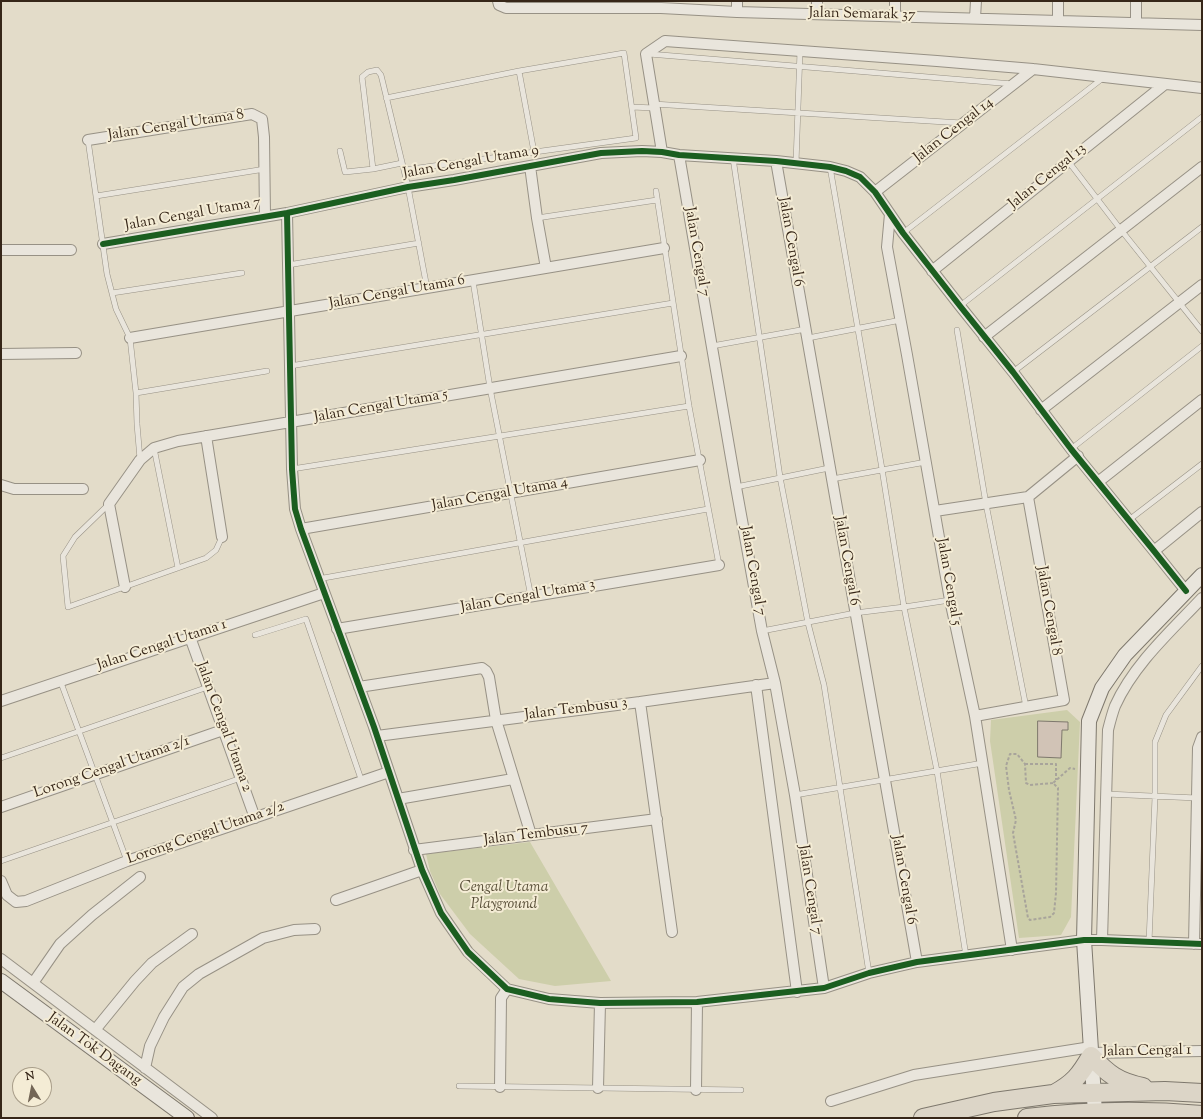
<!DOCTYPE html>
<html>
<head>
<meta charset="utf-8">
<style>
  body { margin:0 }
  #map { position:relative; width:1203px; height:1119px; overflow:hidden; background:#e3dcc9; font-family:"Sorts Mill Goudy",serif }
  canvas { display:block }
  .frame { position:absolute; inset:0; border:2px solid #362618; pointer-events:none }
  .north { position:absolute; left:12px; top:1067px; width:40px; height:40px; box-sizing:border-box; background:#f4ecd5; border:1px solid #a89d89; border-radius:50%; rotate:350deg; font-size:11px; font-weight:700; line-height:16px; text-align:center; color:#362618 }
  .north::after { content:''; display:block; margin:auto; width:14px; height:18px; background:#736656; clip-path:polygon(50% 0,100% 100%,50% 72%,0 100%) }
</style>
</head>
<body>
<div id="map">
<canvas width="1203" height="1119"></canvas>
<div class="frame"></div>
<div class="north">N</div>
</div>
<script>
const context = document.querySelector('canvas').getContext('2d');
context.lineJoin = 'round';
function fillPath(path, color) { context.fillStyle = color; context.fill(path, 'evenodd'); }
function trace(path, color, width, dash) { context.strokeStyle = color; context.lineWidth = width; context.lineCap = dash ? 'butt' : 'round'; context.setLineDash(dash || []); context.stroke(path); }
function drawText(font, color, halo, rows, align = 'center') {
  context.font = font + ' "Sorts Mill Goudy",serif'; context.lineWidth = 4; context.setLineDash([]); context.textBaseline = 'middle'; context.strokeStyle = halo; context.fillStyle = color; for (const [text, x, y, turn = 0] of rows) {
    context.save(); context.translate(x, y); context.rotate((+turn || 0) * Math.PI / 180); context.textAlign = isNaN(turn) ? turn : align; if (halo) context.strokeText(text, 0, 0); context.fillText(text, 0, 0); context.restore();
  }
}
fillPath(new Path2D(`
  M1067 710 1080 722 1071 917 1061 935 1019 938 990 741 991 720Z
  M530 842 611 981 555 986 519 979 470 934 440 894 430 871 426 854Z`), '#cdceaa');
const building = new Path2D(`
  M1038 721 1068 722V730H1062L1061 758 1038 757Z`);
fillPath(building, '#d1c3b6');
trace(building, '#7e786d', 1);
const lane = new Path2D(`
  M649 54 1013 84
  M519 71 534 152
  M386 98 519 71 624 53 636 138 404 170
  M653 104 962 123
  M632 107 654 108
  M88 140 107 274 116 309 130 338 136 393 137 424 140 459
  M340 151 345 172 373 169 402 163
  M733 158 780 477 808 623 824 685 869 973
  M1068 161 1121 230 1202 331
  M796 163 800 51
  M830 167 882 469 904 607 937 771 966 956
  M373 169 362 77 368 72 377 70 381 75 408 187 427 288
  M656 191 689 406 719 565
  M96 196 265 169
  M537 218 657 200
  M903 233 1103 78
  M288 265 419 243
  M473 281 490 388 531 597
  M112 293 242 273
  M960 306 1202 117
  M957 330 986 504 1026 707
  M808 338 901 320
  M712 346 806 329
  M290 366 673 303
  M1013 372 1202 227
  M136 393 267 371
  M154 448 178 568
  M1071 449 1202 346
  M292 469 689 406
  M832 479 926 462
  M736 487 829 468
  M109 504 75 537 63 556 68 607 206 558 216 550 222 537
  M1129 520 1202 464
  M318 579 708 509
  M762 631 855 613 904 607 950 600
  M255 635 306 619 362 782
  M60 680 127 861
  M1 758 208 687
  M1106 794 1197 798
  M795 795 983 763
  M1 861 241 778
  M1149 942 1155 797V742L1166 715 1202 666
  M459 1086 741 1090`);
const street = new Path2D(`
  M498 1 499 5 506 8H661L737 12 1202 25
  M737 12V1
  M817 14V1
  M895 16V1
  M975 18 976 1
  M1058 21V1
  M1136 23V1
  M88 140 252 114 262 119 264 137 265 216
  M662 152 646 54 665 41 937 61 1033 69 1202 88
  M679 155 736 487 762 631 775 683 795 795 824 988
  M776 161 917 962
  M530 166 537 218 546 268
  M875 192 1033 69
  M287 213 292 469 295 509 301 529 374 727 422 870 441 913 468 952 507 989 549 999 600 1003 697 1002 824 988 869 973 917 962 1084 940H1102L1202 944
  M890 214 887 247 907 355 950 600 975 716 1012 950
  M103 244 287 213 408 187 454 180 601 153 642 151 662 152 679 155 776 161 830 167 846 171 860 177 875 192 903 233 960 306 1013 372 1071 449 1154 551 1186 591
  M1 250H71
  M932 271 1165 84
  M984 337 1202 167
  M130 338 664 248
  M1 354 76 353
  M1041 410 1202 285
  M206 436 222 537
  M1098 482 1202 400
  M1 485 14 489H83
  M935 511 1028 497
  M301 529 700 460
  M1154 551 1202 512
  M125 587 109 504 140 460 154 448 178 441 681 356
  M337 629 719 565
  M190 637 255 818
  M756 685 797 992
  M359 687 482 668 486 671 489 677 496 720 531 835
  M1 701 324 593
  M640 702 672 932
  M975 716 1064 700 1028 497 1078 456
  M377 736 640 702 775 683
  M398 799 513 779
  M1 807 223 730
  M414 850 657 819
  M1 881 7 895 16 902 26 901 127 861 389 772
  M336 900 422 870
  M1102 940 1108 730C1110 722 1112 714 1115 706 1134 664 1171 631 1202 598
  M1194 944 1198 748 1202 737
  M1 959 212 1118
  M33 983 60 944 92 915 140 877
  M95 1030 135 981 152 963 192 934
  M1091 1053 1202 1051
  M145 1068 150 1046 164 1017 183 987 199 974 263 938 294 930 315 929
  M500 1087 501 998 507 989
  M598 1088 600 1003
  M696 1090 697 1002
  M831 1101 914 1075 1091 1047`);
const secondary = new Path2D(`
  M1 981 187 1118
  M1095 1113 1084 940 1089 721 1102 688 1125 655 1202 575`);
const highway = new Path2D(`
  M1054 1094C1074 1083 1080 1075 1091 1056 1108 1074 1118 1082 1143 1087
  M923 1118 994 1102 1053 1094 1165 1091 1202 1093
  M1027 1118C1085 1111 1144 1110 1202 1115`);
trace(lane, '#979185', 6);
trace(street, '#979185', 12);
trace(secondary, '#7e786d', 16);
trace(highway, '#7e786d', 20);
trace(new Path2D(`
  M1025 764H1056V780
  M1053 783 1030 785 1026 783 1025 764 1017 754H1010L1006 766 1009 790 1016 820 1013 833 1028 918 1030 920 1050 917 1054 913 1056 893 1058 788 1053 783 1070 768 1075 769`), '#a8a49b', 2, [3, 2]);
trace(lane, '#e9e5dc', 5);
trace(street, '#e9e5dc', 10);
trace(secondary, '#e9e5dc', 14);
trace(highway, '#dcd5c7', 18);
trace(new Path2D(`
  M287 213 292 469 295 509 301 529 374 727 422 870 441 913 468 952 507 989 549 999 600 1003 697 1002 824 988 869 973 917 962 1084 940H1102L1202 944
  M103 244 287 213 408 187 454 180 601 153 642 151 662 152 679 155 776 161 830 167 846 171 860 177 875 192 903 233 960 306 1013 372 1071 449 1154 551 1186 591`), '#1b5e20', 6);
drawText('15px', '#362618', '#f4ecd5', [
  ["Jalan Semarak 37",862,15,1],
  ["Jalan Cengal Utama 8",176,126,-9],
  ["Jalan Cengal 14",954,131,-38],
  ["Jalan Cengal Utama 9",471,163,-10],
  ["Jalan Cengal 13",1048,177,-39],
  ["Jalan Cengal Utama 7",193,215,-10],
  ["Jalan Cengal 6",790,242,80],
  ["Jalan Cengal 7",696,252,80],
  ["Jalan Cengal Utama 6",397,293,-10],
  ["Jalan Cengal Utama 5",381,407,-10],
  ["Jalan Cengal Utama 4",500,495,-10],
  ["Jalan Cengal 6",846,561,80],
  ["Jalan Cengal 7",752,571,80],
  ["Jalan Cengal 5",948,582,80],
  ["Jalan Cengal Utama 3",528,597,-10],
  ["Jalan Cengal 8",1048,611,80],
  ["Jalan Cengal Utama 1",162,646,-18],
  ["Jalan Tembusu 3",576,710,-7],
  ["Jalan Cengal Utama 2",223,727,70],
  ["Lorong Cengal Utama 2/1",112,768,-19],
  ["Lorong Cengal Utama 2/2",206,834,-19],
  ["Jalan Tembusu 7",536,835,-7],
  ["Jalan Cengal 6",903,880,80],
  ["Jalan Cengal 7",809,890,81],
  ["Jalan Tok Dagang",94,1050,36],
  ["Jalan Cengal 1",1147,1052,-1]
]);
drawText('italic 15px', '#574d36', '#f4ecd5', [
  ["Cengal Utama",504,888],
  ["Playground",504,905]
]);
</script>
</body>
</html>
